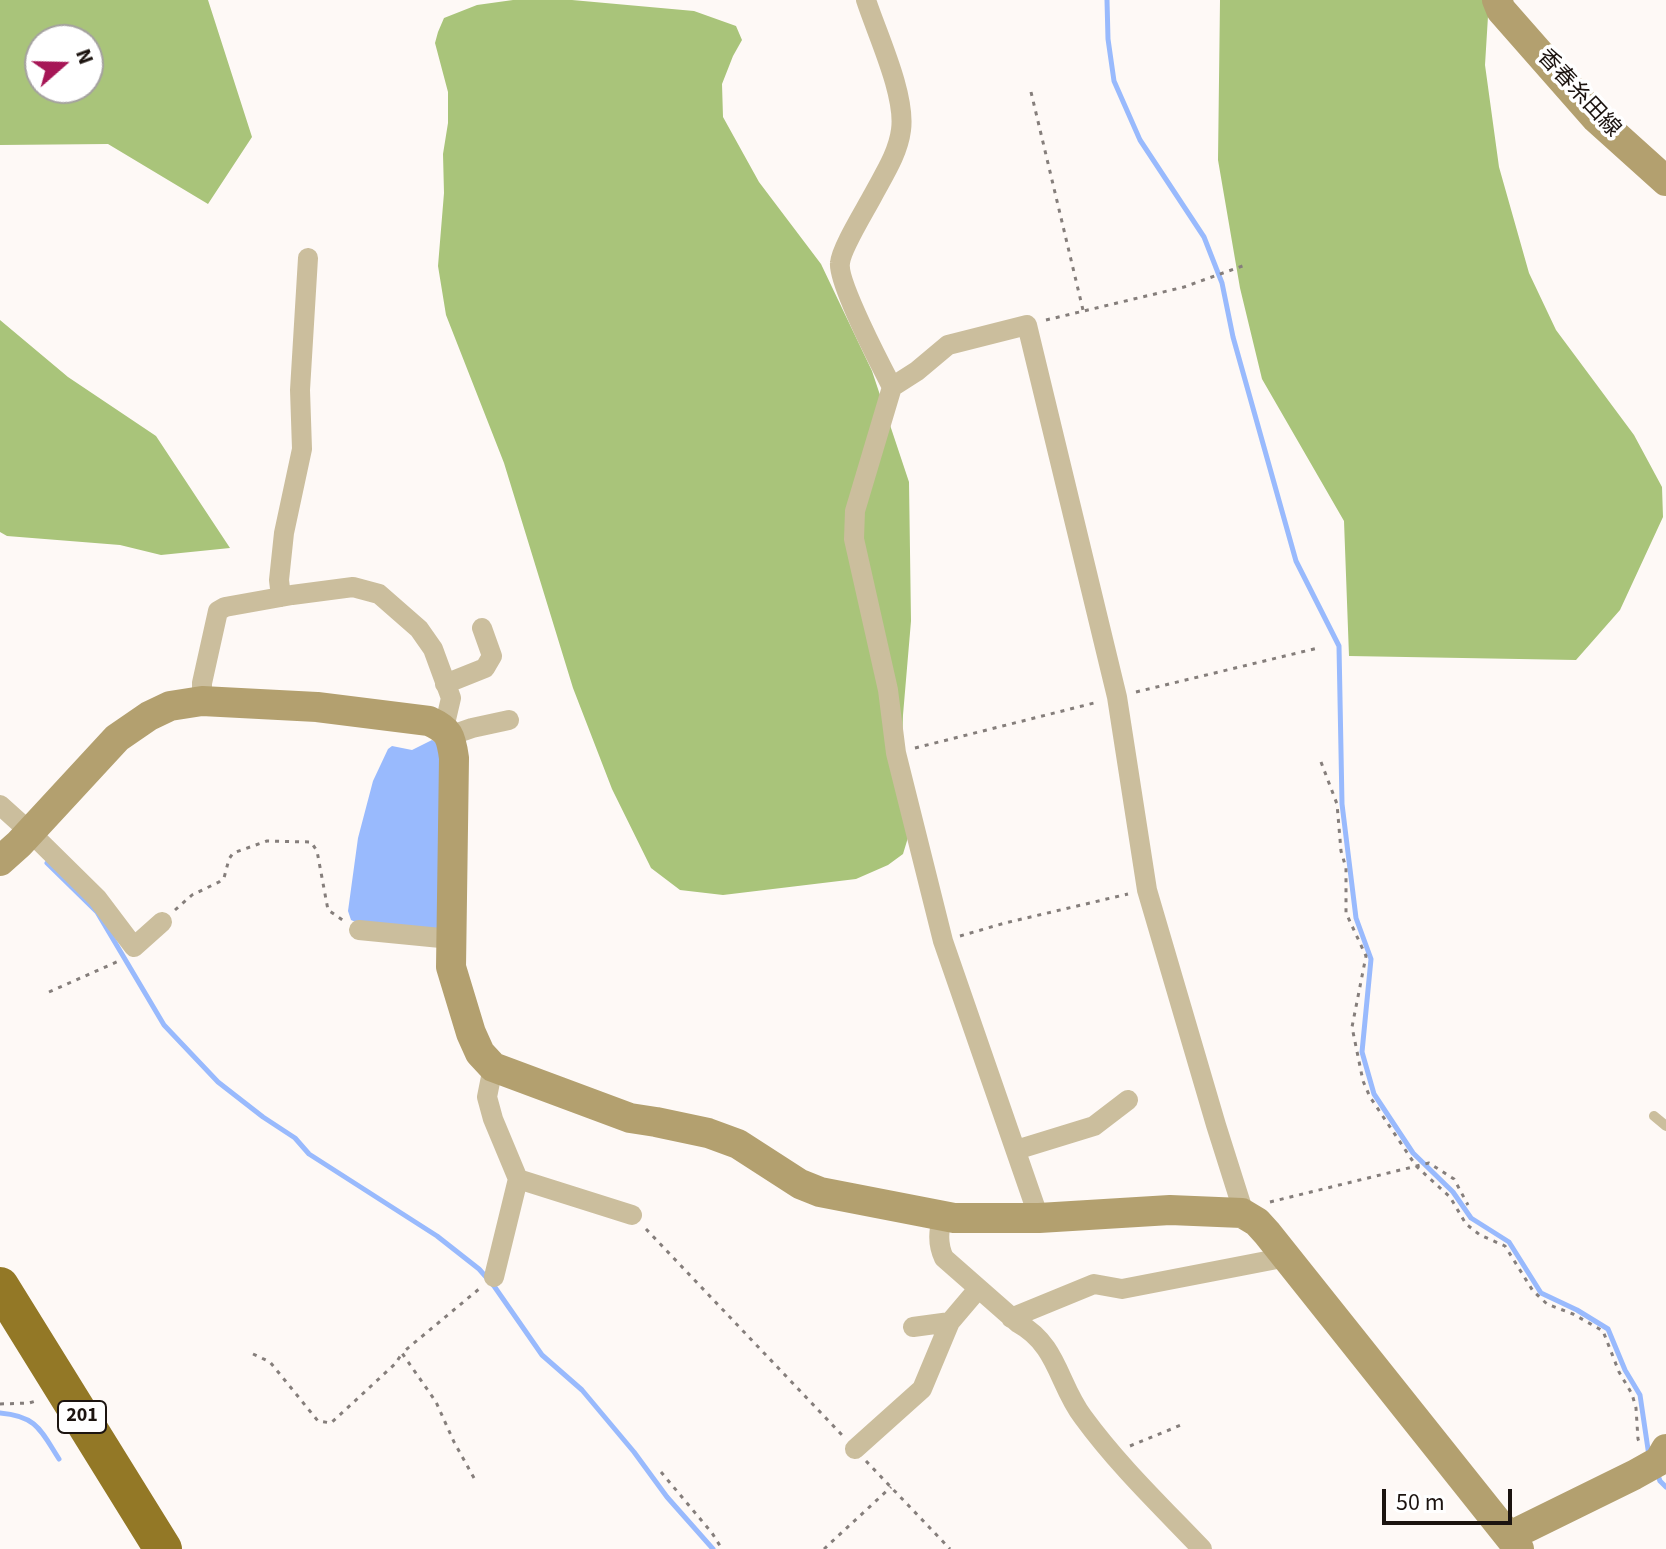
<!DOCTYPE html>
<html>
<head>
<meta charset="utf-8">
<style>
  body { margin:0 }
  #map { position:relative; width:1666px; height:1549px; overflow:hidden; background:#fef9f6; font-family:"Source Sans 3",sans-serif }
  canvas { display:block }
  .north { position:absolute; left:24px; top:24px; width:80px; height:80px; box-sizing:border-box; background:#fff; border:2px solid #a4a19f; border-radius:50%; rotate:70deg; font-size:22px; font-weight:700; line-height:32px; text-align:center; color:#1c1410 }
  .north::after { content:''; display:block; margin:auto; width:28px; height:36px; background:#a61656; clip-path:polygon(50% 0,100% 100%,50% 72%,0 100%) }
  .scale { position:absolute; left:1382px; top:1489px; width:130px; height:36px; box-sizing:border-box; border:4px solid #1c1410; border-top:0; padding-left:10px; font-size:24px; line-height:28px; white-space:nowrap; color:#1c1410; -webkit-text-stroke:6px #fff; paint-order:stroke }
</style>
</head>
<body>
<div id="map">
<canvas width="1666" height="1549"></canvas>
<div class="north">N</div>
<div class="scale">50 m</div>
</div>
<script>
const context = document.querySelector('canvas').getContext('2d');
context.lineJoin = 'round';
function fillPath(path, color) { context.fillStyle = color; context.fill(path, 'evenodd'); }
function trace(path, color, width, dash) { context.strokeStyle = color; context.lineWidth = width; context.lineCap = dash ? 'butt' : 'round'; context.setLineDash(dash || []); context.stroke(path); }
function drawText(font, color, halo, rows, align = 'center') {
  context.font = font + ' "Source Sans 3","Noto Sans JP",sans-serif'; context.lineWidth = 7; context.setLineDash([]); context.textBaseline = 'middle'; context.strokeStyle = halo; context.fillStyle = color; for (const [text, x, y, turn = 0] of rows) {
    context.save(); context.translate(x, y); context.rotate((+turn || 0) * Math.PI / 180); context.textAlign = isNaN(turn) ? turn : align; if (halo) context.strokeText(text, 0, 0); context.fillText(text, 0, 0); context.restore();
  }
}
fillPath(new Path2D(`
  M0 0H208L252 137 208 204 108 144 0 145ZM40 40H88V88H40Z
  M513 0H572L694 11 736 26 742 40 733 56 722 84 723 117 759 182 821 264 872 371 909 482 911 621 903 715 902 749 910 831 903 854 888 865 856 879 723 895 680 890 651 868 612 789 573 688 504 463 446 315 438 266 444 193 443 154 448 123V92L435 43 438 32 444 18 477 5Z
  M1220 0H1489L1485 65 1499 167 1529 273 1556 330 1634 435 1662 487 1663 517 1620 610 1576 660 1349 656 1344 521 1262 379 1240 288 1218 160Z
  M0 320 68 377 156 436 230 548 161 555 120 545 7 536 0 532Z`), '#a9c47a');
fillPath(new Path2D(`
  M432 740 440 745 441 931 367 927 351 920 348 911 358 838 373 781 388 749 392 746 412 750Z`), '#99bafd');
trace(new Path2D(`
  M1107 0 1108 39 1114 81 1140 140 1204 237 1222 283 1233 337 1296 561 1339 646 1342 804 1356 918 1371 959 1362 1052 1374 1094 1413 1153 1453 1192 1471 1218 1509 1242 1541 1293 1577 1310 1608 1329 1625 1370 1640 1395 1649 1456
  M47 863 97 912 164 1025 218 1082 263 1117 295 1138 309 1154 437 1236 479 1269 494 1286 542 1355 582 1390 634 1452 667 1497 713 1549
  M0 1413C37 1416 41 1431 59 1459
  M1657 1473 1660 1481 1666 1487`), '#99bafd', 5);
trace(new Path2D(`
  M1031 92 1083 310
  M1046 320 1184 287 1248 264
  M1136 692 1318 648
  M915 748 1098 702
  M1321 762 1337 804 1341 851 1346 868V913L1366 956 1352 1027 1363 1081 1370 1097 1416 1166 1450 1197 1466 1224 1480 1235 1505 1246 1533 1291 1547 1304 1573 1314 1603 1331 1619 1372 1632 1394 1636 1408 1638 1439 1640 1444
  M175 910 192 895 219 882 224 878 229 859 233 853 267 841 311 842 317 851 328 910 344 921
  M960 936 1005 923 1128 894
  M49 992 121 960
  M1270 1202 1429 1163 1454 1179 1468 1205
  M646 1229 842 1435
  M253 1354 270 1362 318 1421 331 1423 396 1363 402 1353
  M0 1404 29 1403 39 1400
  M1130 1446 1181 1425
  M866 1461 950 1549
  M661 1472 712 1533 722 1549
  M474 1478 454 1442 436 1402 402 1353 479 1289
  M824 1549 891 1487`), '#857e7b', 3, [4, 6]);
trace(new Path2D(`
  M1654 1116 1666 1126`), '#cbbe9d', 10);
trace(new Path2D(`
  M866 0C877 34 906 95 901 130 898 154 883 176 872 197 864 212 841 249 840 263 837 282 881 366 892 387
  M281 597 279 580 284 533 302 449 300 390 308 258
  M445 684 485 668 492 656 482 628
  M202 701V683L218 611 225 607 292 595 353 587 379 594 419 629 433 649 451 698 444 728
  M449 736 472 728 509 720
  M0 805 30 832 97 898 134 947 162 922
  M359 930 451 939
  M493 1067 487 1097 493 1119 518 1179 632 1215
  M1016 1150 1094 1126 1128 1100
  M942 1215C939 1231 937 1243 944 1258L1018 1323C1058 1345 1058 1384 1083 1417 1118 1465 1161 1506 1202 1549
  M1039 1218 943 941 896 753 888 690 854 539 855 511 892 387 917 371 948 345 1027 325 1117 697 1147 890 1216 1125 1241 1204 1242 1213
  M494 1277 518 1179
  M1011 1318 1094 1284 1122 1289 1277 1259 1284 1255
  M913 1327 950 1322 978 1289
  M855 1449 922 1389 950 1322`), '#cbbe9d', 20);
trace(new Path2D(`
  M1497 0 1501 10 1596 118 1666 181
  M0 861 19 844 117 738 149 716 170 706 202 701 317 707 429 721C449 730 451 736 454 758L451 967 471 1033 480 1053 493 1067 630 1118 656 1122 708 1133 738 1144 800 1184 820 1192 954 1218H1039L1170 1210 1242 1213 1257 1222 1267 1233 1519 1549
  M1510 1536 1634 1475 1659 1461 1666 1449`), '#b3a06f', 30);
trace(new Path2D(`
  M0 1286 163 1549`), '#937826', 38);
for (const [x, y, w] of [
  [82,1417,48]
]) { const box = new Path2D(); box.roundRect(x - w / 2, y - 16, w, 32, 6); context.fillStyle = '#fff'; context.fill(box); trace(box, '#1c1410', 2); }
drawText('bold 20px', '#1c1410', null, [
  ["201",82,1417]
]);
drawText('22px', '#1c1410', '#fff', [
  ["香春糸田線",1578,94,47]
]);
</script>
</body>
</html>
